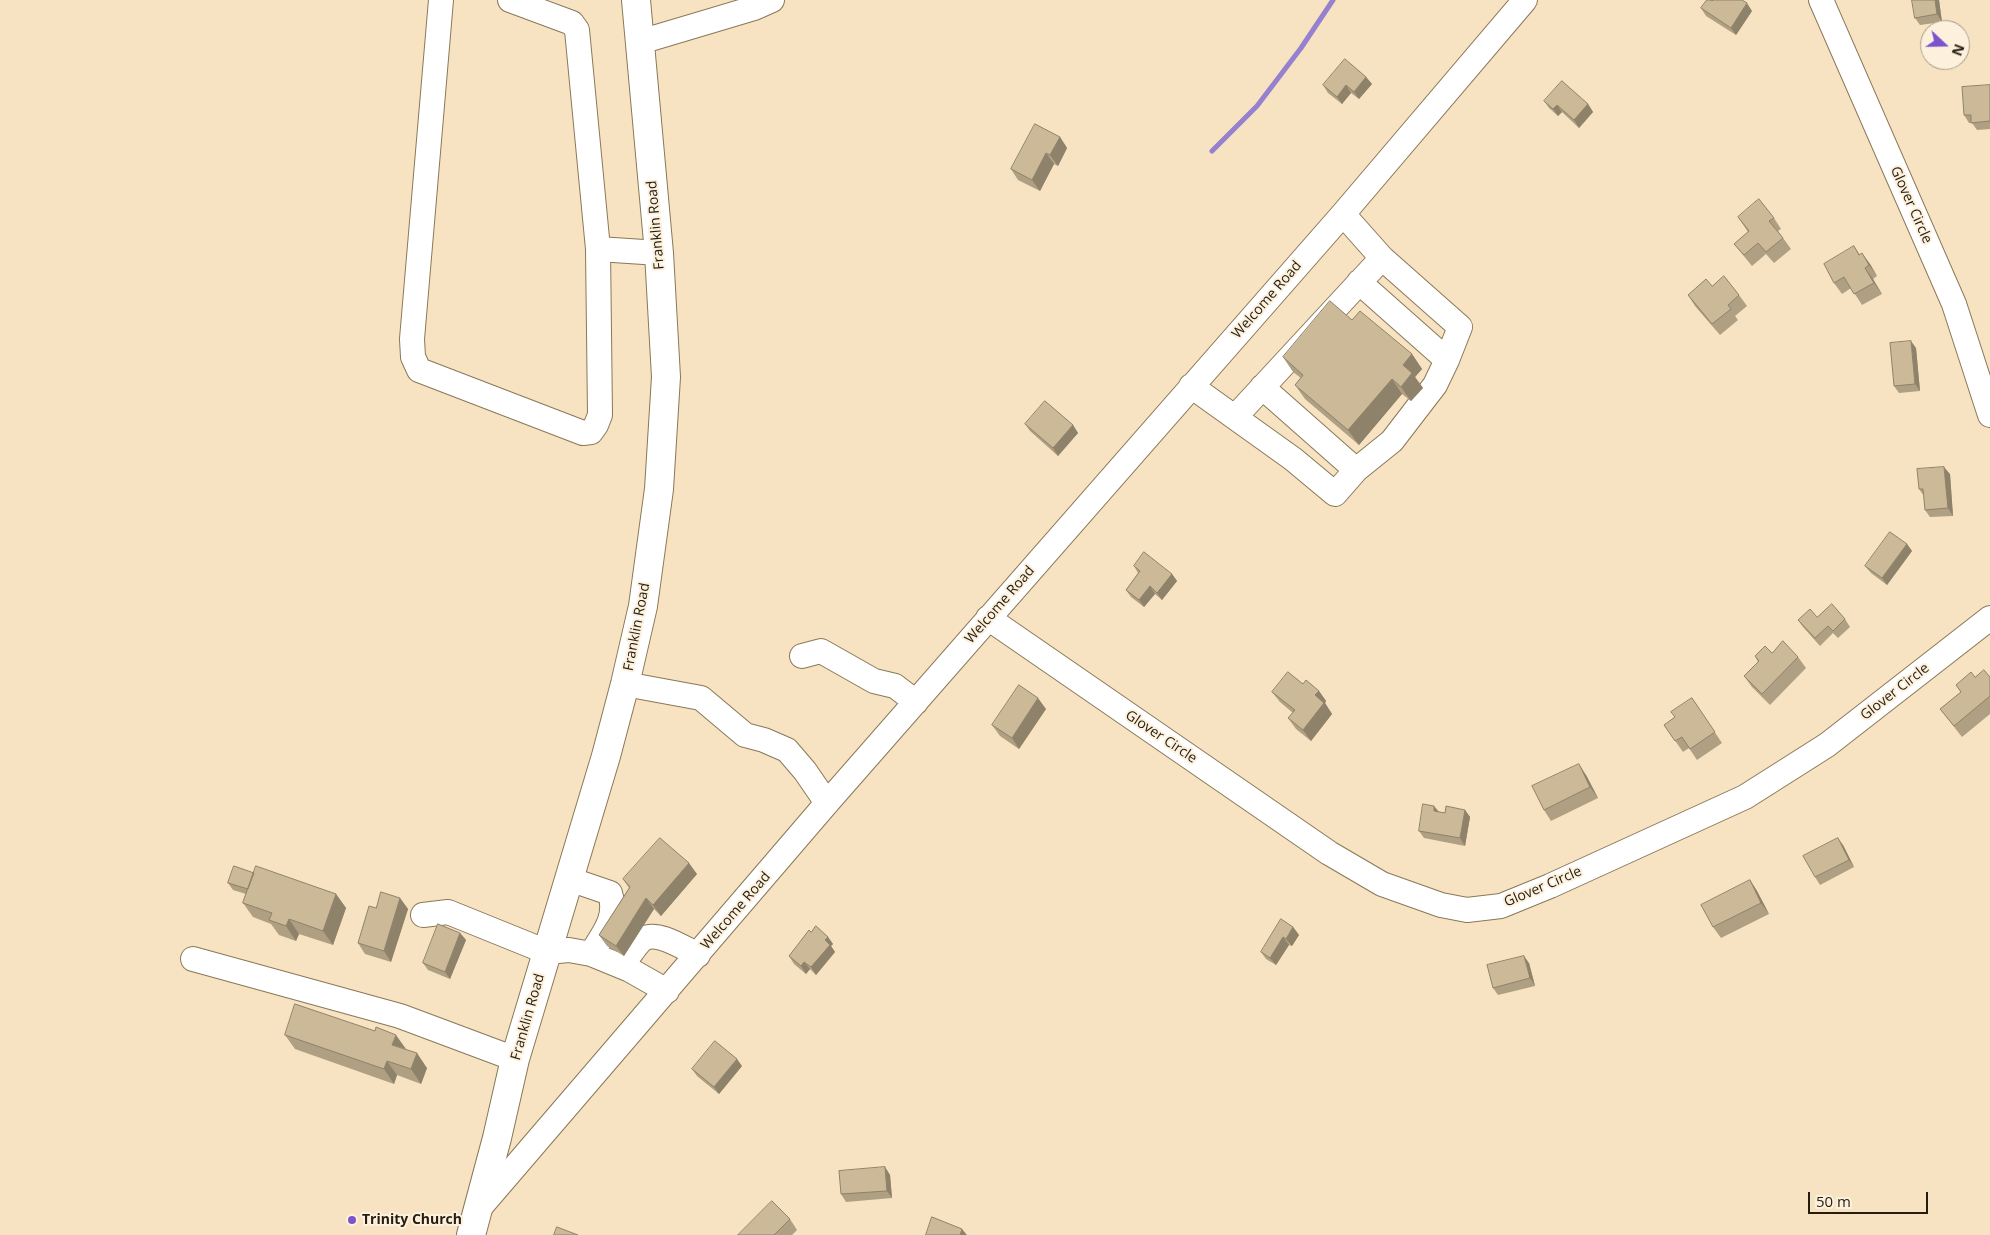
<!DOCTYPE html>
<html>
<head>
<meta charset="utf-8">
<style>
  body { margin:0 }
  #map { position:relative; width:1990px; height:1235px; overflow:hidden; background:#f7e3c1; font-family:"Open Sans",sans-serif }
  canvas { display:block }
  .north { position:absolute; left:1920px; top:20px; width:50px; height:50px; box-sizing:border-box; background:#fdf1dd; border:1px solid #a69c8b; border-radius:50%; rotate:111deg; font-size:14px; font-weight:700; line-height:20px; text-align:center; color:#241d10 }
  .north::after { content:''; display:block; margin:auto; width:18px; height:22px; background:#7c53cd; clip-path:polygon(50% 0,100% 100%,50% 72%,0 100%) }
  .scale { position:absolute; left:1808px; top:1192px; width:120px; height:22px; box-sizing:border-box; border:2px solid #241d10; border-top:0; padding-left:6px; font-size:15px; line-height:18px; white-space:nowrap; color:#241d10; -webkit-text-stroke:4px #fdf1dd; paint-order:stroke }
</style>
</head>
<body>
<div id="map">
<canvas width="1990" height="1235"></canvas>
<div class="north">N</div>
<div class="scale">50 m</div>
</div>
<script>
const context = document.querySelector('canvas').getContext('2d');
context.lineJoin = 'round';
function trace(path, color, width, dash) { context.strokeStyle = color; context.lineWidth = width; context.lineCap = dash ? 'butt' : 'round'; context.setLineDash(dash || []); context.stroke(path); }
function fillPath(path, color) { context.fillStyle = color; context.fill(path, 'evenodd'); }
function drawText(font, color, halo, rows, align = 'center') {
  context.font = font + ' "Open Sans",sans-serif'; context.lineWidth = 4; context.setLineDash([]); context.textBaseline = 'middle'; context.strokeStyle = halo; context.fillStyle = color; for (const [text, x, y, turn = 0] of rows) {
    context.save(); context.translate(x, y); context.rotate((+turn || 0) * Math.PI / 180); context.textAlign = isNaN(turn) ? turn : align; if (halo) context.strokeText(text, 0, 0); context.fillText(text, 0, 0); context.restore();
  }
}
trace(new Path2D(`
  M1212 151 1257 106 1301 48 1333 0`), '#9581ce', 5);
const minor = new Path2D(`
  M441 0 412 339 413 357 419 370 583 433 591 432 596 425 600 415 598 249 659 253
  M510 0 572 23 577 30 598 249
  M1821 0 1954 304 1990 415
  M640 42 754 8 772 0
  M1359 282 1447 360
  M1191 386 1293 459 1335 494 1356 470 1392 441 1435 385 1447 360 1460 327 1382 258 1343 214
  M1262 387 1356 470
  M1235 417 1382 258
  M988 618 1329 853 1382 884 1441 905 1467 910 1501 906 1550 886 1745 797 1827 745 1990 618
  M802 656 821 651 874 681 895 686 916 702
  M625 684 701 698 745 735 764 740 787 750 805 771 827 803
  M569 879 610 893C618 918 603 934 591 954
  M423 915 448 912 547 952 569 950 591 954 630 970 667 991
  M193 959 400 1016 515 1059
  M621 966C627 960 637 943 643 939 658 930 685 949 698 955
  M477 1211 827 803 1343 214 1525 0`);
const major = new Path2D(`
  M471 1235 497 1138 515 1059 606 756 625 684 643 606 659 489 666 377 659 253 636 0`);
trace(minor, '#897858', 26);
trace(major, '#897858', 30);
trace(minor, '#fff', 24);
trace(major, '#fff', 28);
fillPath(new Path2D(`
  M1939 0 1942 22 1920 25 1915 18Z
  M1712 1 1752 11 1736 35 1706 16 1701 8Z
  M1366 77 1372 84 1359 99 1351 93 1342 104 1328 93 1323 85Z
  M1990 85V129L1977 130 1972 123H1969L1964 115Z
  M1544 101 1588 104 1593 112 1579 128 1562 112 1558 116 1549 108Z
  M1060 137 1067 148 1058 166 1054 164 1040 191 1018 180 1011 169Z
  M1738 217 1774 218 1781 229 1778 231 1791 249 1774 263 1766 254 1752 266 1734 244 1748 232Z
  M1854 246 1860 255 1870 264 1877 276 1873 279 1882 294 1862 305 1851 288 1842 294 1834 283Z
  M1688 295H1739L1747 306 1735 316 1738 320 1720 335 1695 306Z
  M1352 320 1412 354 1422 369 1415 377 1423 388 1411 401 1402 394 1359 445 1305 399 1295 385 1301 378 1293 372 1283 357Z
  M1916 348 1920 391 1899 393 1894 386Z
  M1025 424 1073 425 1078 433 1058 456 1030 431Z
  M1950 474 1953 516 1930 517 1925 510 1924 496 1919 489Z
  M1907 544 1912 551 1887 585 1871 573 1865 566Z
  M1134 566 1172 574 1177 581 1162 600 1155 594 1144 607 1131 597 1126 590 1138 573Z
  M1845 619 1850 627 1838 638 1833 633 1820 646 1803 627 1798 620Z
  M1755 656 1798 657 1806 668 1770 705 1752 687 1744 676 1758 662Z
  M1990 677V714L1962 737 1940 709 1961 692 1956 685Z
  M1303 684 1319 691 1326 701 1325 703 1332 714 1311 741 1296 729 1288 718 1293 713 1280 702 1272 692Z
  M1692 698 1722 743 1697 760 1689 748 1683 752 1664 725 1675 717Z
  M1046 709 1019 749 1000 736 992 725Z
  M1586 775 1598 798 1551 821 1544 810Z
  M1465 810 1470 817 1465 846 1424 838 1419 831 1439 812 1445 813Z
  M1843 845 1854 867 1820 885 1815 877Z
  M254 873 336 894 346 908 333 945 299 934 296 941 279 935 271 924 253 917 243 903 246 894 233 890 228 883Z
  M697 874 661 916 654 909 624 956 607 946 599 935 629 888 623 879Z
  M1750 880 1757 891 1769 914 1721 938 1713 927Z
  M400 898 408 909 391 962 365 954 358 943 376 908Z
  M1293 927 1299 935 1292 946 1289 945 1276 965 1266 959 1261 952Z
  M811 932 828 937 833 944 831 946 835 952 816 975 810 969 806 974 794 964 789 956Z
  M460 933 466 940 450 979 428 970 423 963Z
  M1529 963 1535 986 1498 995 1493 988Z
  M285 1035 406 1049 427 1068 421 1084 397 1075 394 1084 295 1049Z
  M742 1066 719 1094 697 1076 692 1069Z
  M885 1167 890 1175 892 1198 846 1202 841 1194Z
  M790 1219 797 1230 792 1235H738Z`), '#af9f83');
fillPath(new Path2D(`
  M1935 0H1939L1942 22 1937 14Z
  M1747 3 1752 11 1736 35 1731 28Z
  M1366 77 1372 84 1359 99 1354 92Z
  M1346 85 1351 93 1342 104 1337 97Z
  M1588 104 1593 112 1579 128 1574 120Z
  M1557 105 1562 112 1558 116 1553 109Z
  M1060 137 1067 148 1058 166 1050 155Z
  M1046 153 1054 164 1040 191 1032 180Z
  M1862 253 1870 264 1877 276 1869 265Z
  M1865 268 1873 279 1882 294 1874 283Z
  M1911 341 1916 348 1920 391 1915 384Z
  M1412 354 1422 369 1415 377 1423 388 1411 401 1401 387 1403 365Z
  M1392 379 1402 394 1359 445 1348 430Z
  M1073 425 1078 433 1058 456 1053 448Z
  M1944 467 1950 474 1953 516 1948 508Z
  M1907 544 1912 551 1887 585 1882 578Z
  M1172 574 1177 581 1162 600 1157 593Z
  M1150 586 1155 594 1144 607 1139 600Z
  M1319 691 1326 701 1325 703 1332 714 1311 741 1303 730 1315 695Z
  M1038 698 1046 709 1019 749 1012 738Z
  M1579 764 1586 775 1598 798 1590 787Z
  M1434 806 1440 813 1434 811Z
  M1465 810 1470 817 1465 846 1460 838Z
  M1838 838 1843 845 1854 867 1849 860Z
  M689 863 697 874 661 916 653 905Z
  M1750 880 1757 891 1769 914 1761 903Z
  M336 894 346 908 333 945 323 931Z
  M400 898 408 909 391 962 384 951Z
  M646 898 654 909 624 956 616 946Z
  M289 919 299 934 296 941 286 926Z
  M1293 927 1299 935 1292 946 1286 939Z
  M460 933 466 940 450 979 445 972Z
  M828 937 833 944 831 946 835 952 816 975 811 967 825 940Z
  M1283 937 1289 945 1276 965 1270 958Z
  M1524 956 1529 963 1535 986 1530 978Z
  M804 962 810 969 806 974 801 966Z
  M396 1035 406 1049 392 1045Z
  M417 1053 427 1068 421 1084 411 1069Z
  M737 1059 742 1066 719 1094 714 1087Z
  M387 1061 397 1075 394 1084 384 1069Z
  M885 1167 890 1175 892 1198 887 1191Z
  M962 1229 967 1235H960Z`), '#8f826a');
const building = new Path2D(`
  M1707 0H1710L1712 1 1713 0H1742L1747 3 1731 28 1701 8Z
  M1912 0H1935L1937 14 1915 18Z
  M1345 59 1366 77 1354 92 1346 85 1337 97 1323 85Z
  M1562 81 1588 104 1574 120 1557 105 1553 109 1544 101Z
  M1990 85V121L1971 123V115H1964L1962 87Z
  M1035 124 1060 137 1050 155 1046 153 1032 180 1011 169Z
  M1759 199 1774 218 1769 221 1783 238 1766 252 1758 243 1744 255 1734 244 1749 231 1738 217Z
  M1854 246 1859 255 1862 253 1869 265 1865 268 1874 283 1854 294 1844 277 1834 283 1824 264Z
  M1724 276 1739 295 1728 305 1731 309 1712 324 1688 295 1706 279 1712 286Z
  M1330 301 1352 320 1360 311 1412 354 1403 365 1412 373 1401 387 1392 379 1348 430 1295 385 1303 375 1283 357Z
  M1911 341 1915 384 1894 386 1890 343Z
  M1045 401 1073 425 1053 448 1025 424Z
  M1944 467 1948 508 1925 510 1923 489H1919L1917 469Z
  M1890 532 1907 544 1882 578 1865 566Z
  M1144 552 1172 574 1157 593 1150 586 1139 600 1126 590 1140 571 1134 566Z
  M1832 604 1845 619 1833 631 1828 626 1815 638 1798 620 1810 609 1817 617Z
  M1783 641 1798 657 1762 694 1744 676 1759 661 1755 656 1765 646 1772 653Z
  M1984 670 1990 677V696L1954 726 1940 709 1961 692 1956 685 1971 672 1975 677Z
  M1288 672 1303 684 1306 680 1319 691 1315 695 1324 703 1303 730 1288 718 1295 710 1272 692Z
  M1019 685 1038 698 1012 738 992 725Z
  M1692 698 1715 732 1690 749 1682 737 1675 741 1664 725 1675 717 1671 712Z
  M1579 764 1590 787 1544 810 1532 786Z
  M1423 804 1434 806V811L1445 813 1446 806 1465 810 1460 838 1419 831Z
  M660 838 689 863 653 905 646 898 616 946 599 935 630 887 623 879Z
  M1838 838 1849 860 1815 877 1803 856Z
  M234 866 254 873 248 889 228 883Z
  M256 866 336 894 323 931 289 919 286 926 269 920 272 913 243 903Z
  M1750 880 1761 903 1713 927 1701 905Z
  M381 892 400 898 384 951 358 943 369 906 376 908Z
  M1281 919 1293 927 1286 939 1283 937 1270 958 1261 952Z
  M438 924 460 933 445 972 423 963Z
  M816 926 828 937 825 940 830 945 811 967 804 962 801 966 789 956 809 930 811 932Z
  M1524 956 1530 978 1493 988 1487 965Z
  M295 1004 375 1031 376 1027 396 1035 392 1045 417 1053 411 1069 387 1061 384 1069 285 1035Z
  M715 1041 737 1059 714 1087 692 1069Z
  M885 1167 887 1191 841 1194 839 1171Z
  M772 1201 790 1219 774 1235H738Z
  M932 1217 962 1229 960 1235H926Z
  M557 1227 578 1235H554Z`);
fillPath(building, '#ccb998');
trace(building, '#8f826a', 1);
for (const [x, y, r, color] of [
  [352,1220,5,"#7c53cd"]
]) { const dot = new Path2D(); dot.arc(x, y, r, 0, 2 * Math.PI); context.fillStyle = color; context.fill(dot); trace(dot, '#fdf1dd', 2); }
drawText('14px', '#241d10', '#fdf1dd', [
  ["Glover Circle",1911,205,66],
  ["Franklin Road",656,225,-95],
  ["Welcome Road",1267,300,-49],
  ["Welcome Road",1000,605,-49],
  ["Franklin Road",637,627,-79],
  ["Glover Circle",1895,692,-38],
  ["Glover Circle",1161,737,34],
  ["Glover Circle",1543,887,-23],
  ["Welcome Road",736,911,-49],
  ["Franklin Road",528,1017,-74]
]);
drawText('bold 14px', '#241d10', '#fdf1dd', [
  ["Trinity Church",362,1220]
], 'left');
</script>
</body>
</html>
